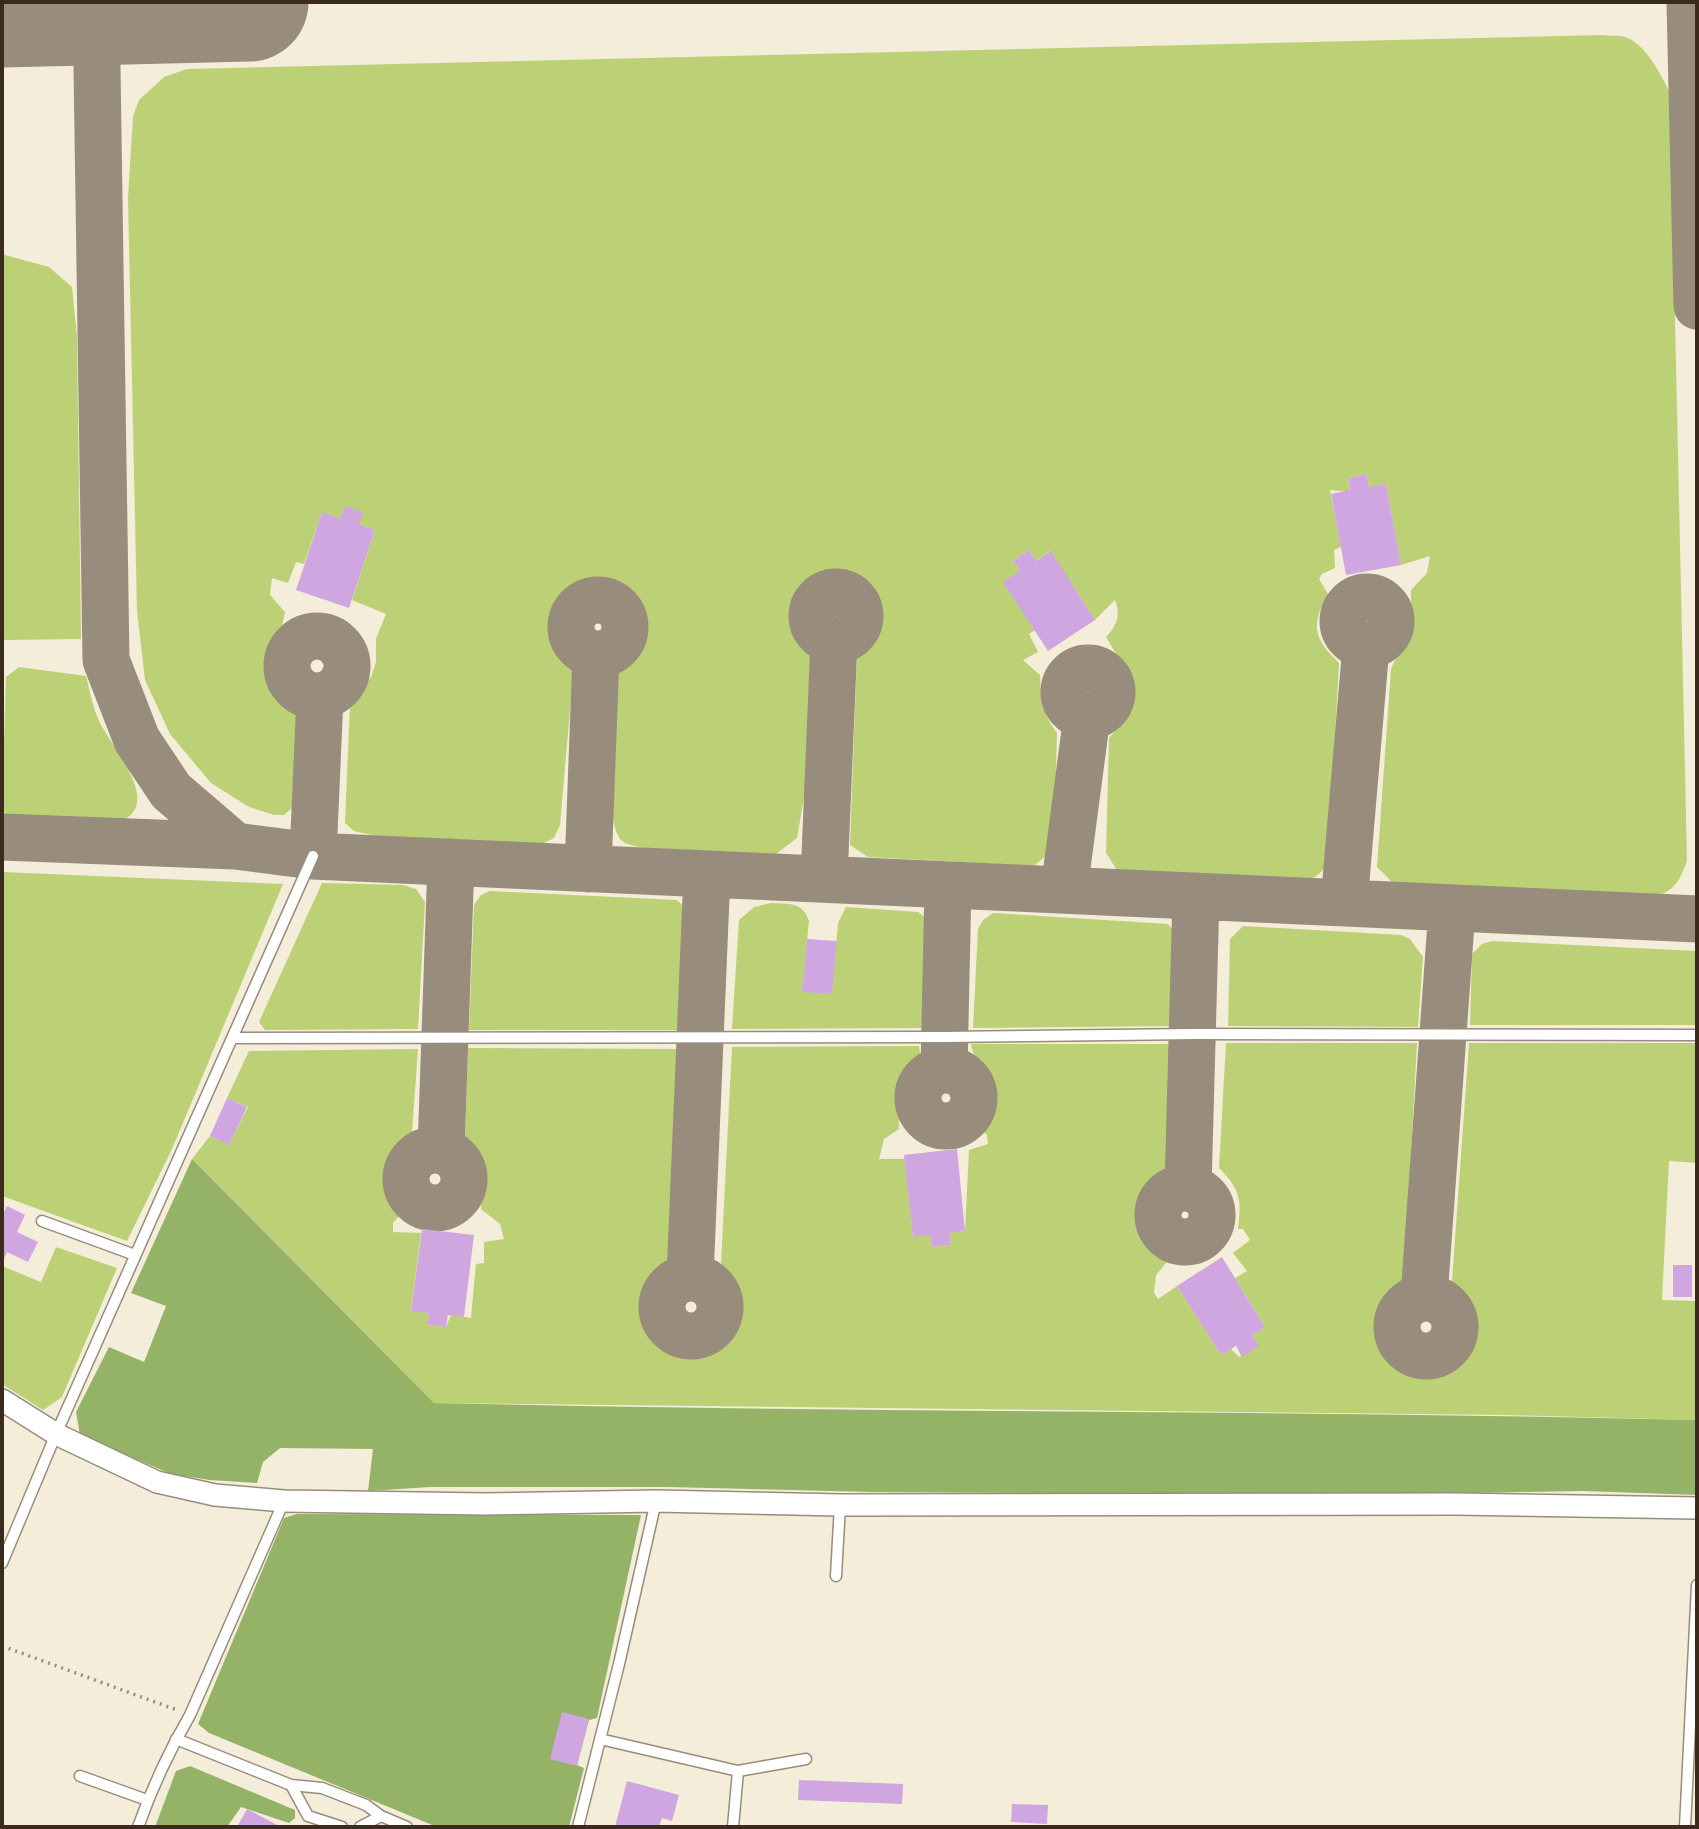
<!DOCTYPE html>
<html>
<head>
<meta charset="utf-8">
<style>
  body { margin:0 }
  #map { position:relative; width:1699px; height:1829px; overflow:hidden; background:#f4edda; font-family:"Balsamiq Sans",sans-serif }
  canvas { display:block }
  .frame { position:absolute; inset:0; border:4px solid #3b2a1e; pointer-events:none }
</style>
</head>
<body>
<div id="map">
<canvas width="1699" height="1829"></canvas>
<div class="frame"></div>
</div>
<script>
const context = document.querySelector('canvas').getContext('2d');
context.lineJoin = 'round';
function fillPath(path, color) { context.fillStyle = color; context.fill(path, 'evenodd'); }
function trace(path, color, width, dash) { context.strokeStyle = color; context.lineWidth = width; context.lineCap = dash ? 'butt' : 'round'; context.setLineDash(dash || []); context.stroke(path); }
fillPath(new Path2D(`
  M1603 35C1610 36 1619 35 1625 37 1645 43 1662 76 1670 93L1687 861C1678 885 1674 891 1649 899L1393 883 1377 867 1391 669 1411 627V590L1427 573 1430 556 1401 565 1386 484 1369 487 1367 474 1348 478 1350 492 1330 490 1341 547 1334 550 1335 568 1322 574 1319 579 1328 594C1310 625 1314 639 1339 663L1328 866 1309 882 1117 870 1106 853 1109 738 1126 718 1132 706 1133 691 1126 670 1106 637C1117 625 1121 616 1115 600L1095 620 1050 551 1036 561 1029 550 1013 561 1020 571 1035 630 1029 634 1038 652 1023 660 1040 675C1041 699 1043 714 1057 733L1054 849 1034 866 868 857 850 845 857 653C892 630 882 591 845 578L844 573 827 572 826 578 810 581C787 607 789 628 814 650L805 792 797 838 776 854 646 848C622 844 618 843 613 819L618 665C645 636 649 607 609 589L608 583 590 582 589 589 571 595 561 607 555 623 558 644 574 664 560 825 554 838 540 845 386 838 354 831 345 823 350 704 371 677 376 662V639L386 614 352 600 375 530 359 524 345 506 340 518 322 512 304 564 296 562 288 583 272 578 270 595 285 612 276 655 282 681 299 699 292 808 284 815H274L249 807 211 783 170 734 145 680 137 611 128 198 133 116 139 100 164 77 187 69Z
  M2 250 5 255 49 267 72 287 77 337 81 639 2 640Z
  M19 667 86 676C90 691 93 709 100 723 111 745 162 803 123 820 107 828 37 820 15 819L6 815 2 807 6 677Z
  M2 872 283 884 172 1149 127 1241 2 1196Z
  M322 883 403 885 416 889 425 902 418 1029 265 1030 259 1022Z
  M490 891 677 900 685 908 689 919 682 1030H469L474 905 481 895Z
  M771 903C789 904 803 902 809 921L802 991 832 994 838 923 846 907 918 912 927 919 929 931 924 1028 732 1029 739 920 754 907Z
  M993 913 1168 924 1180 939 1175 1026 973 1028 978 929 983 920Z
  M1243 926 1401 935 1410 939 1423 957 1418 1027 1228 1026 1230 939Z
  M1492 941 1697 951V1025H1470L1472 954 1482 944Z
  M1226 1043H1417L1404 1289C1399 1295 1393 1301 1390 1308 1378 1332 1398 1355 1417 1364V1370L1436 1369 1438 1363C1463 1361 1477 1338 1468 1314 1465 1303 1454 1296 1445 1290L1446 1282 1452 1281 1469 1043H1697V1163L1669 1161 1662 1300 1695 1301 1697 1283V1420L1505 1415 434 1403 192 1159 210 1136 229 1144 248 1107 227 1098 249 1051 418 1049 412 1132 392 1156 388 1173 391 1197 402 1213 393 1223V1232L421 1233 411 1310 429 1313 427 1325 446 1327 451 1315 471 1318 476 1264 484 1263V1242L504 1239 500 1224 481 1209 482 1176 478 1154 465 1136 468 1048 680 1049 670 1269C644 1294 643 1335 683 1345L684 1351H701L702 1344C707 1343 715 1343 719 1340 731 1332 738 1312 734 1298 731 1287 722 1278 714 1270L721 1264 732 1047 919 1046 921 1061 907 1067 898 1098 899 1129 884 1139 879 1159H905L913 1236 930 1235 932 1247 950 1245 949 1233 965 1231 969 1150 988 1144 987 1135 981 1129C992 1112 1000 1092 987 1072 979 1060 974 1061 971 1044H1173L1168 1166 1146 1192 1145 1208 1152 1237 1167 1262 1156 1275 1154 1293 1158 1299 1177 1286 1221 1355 1231 1349 1239 1357 1257 1345 1252 1336 1265 1327 1235 1278 1247 1271 1233 1253 1250 1240 1243 1229H1238C1242 1200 1240 1189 1219 1168Z
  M56 1247 117 1268 62 1397 43 1410 2 1384V1266L41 1282Z`), '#bcd175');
fillPath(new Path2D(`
  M192 1159 434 1403C855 1413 1276 1410 1697 1420V1495L1584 1491 1344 1495 871 1492 668 1487H430L368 1491 373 1449 280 1448 263 1462 257 1483 210 1480 171 1474 80 1435 76 1412 109 1347 144 1362 166 1306 131 1293Z
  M297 1514 641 1515 597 1718 589 1720 577 1765 584 1768 569 1827H437L209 1733 198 1724 284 1518Z
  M190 1766 295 1810V1818L289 1823 241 1807 227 1827H155L176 1771Z`), '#95b366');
trace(new Path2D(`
  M96 2 106 660 137 740 171 791 235 846
  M1690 2 1697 306
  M812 616a24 24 0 1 1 48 0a24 24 0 1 1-48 0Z
  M1343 621a24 24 0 1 1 48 0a24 24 0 1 1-48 0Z
  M571 627a27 27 0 1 1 54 0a27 27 0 1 1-54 0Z
  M287 666a30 30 0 1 1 60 0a30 30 0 1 1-60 0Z
  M1064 692a24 24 0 1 1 48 0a24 24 0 1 1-48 0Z
  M2 837 235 846 313 856 1697 919
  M313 856 320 696
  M588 869 596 655
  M824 879 834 640
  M1064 890 1087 716
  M1344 903 1366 646
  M944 1069 948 885
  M918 1098a28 28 0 1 1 56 0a28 28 0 1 1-56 0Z
  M441 1150 451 862
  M406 1179a29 29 0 1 1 58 0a29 29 0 1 1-58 0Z
  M1158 1215a27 27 0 1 1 54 0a27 27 0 1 1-54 0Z
  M1188 1188 1196 896
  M690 1277 707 874
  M662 1307a29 29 0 1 1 58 0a29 29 0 1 1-58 0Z
  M1424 1297 1452 909
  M1397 1327a29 29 0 1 1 58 0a29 29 0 1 1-58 0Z`), '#988c7c', 47);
trace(new Path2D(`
  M2 8 249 2`), '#988c7c', 119);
fillPath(new Path2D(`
  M1367 474 1369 487 1386 484 1401 565 1346 575 1331 494 1350 490 1348 478Z
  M345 506 363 512 359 524 375 530 349 608 296 590 322 512 340 518Z
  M1029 550 1036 561 1051 551 1095 620 1048 651 1003 582 1020 571 1013 561Z
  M807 939 837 941 832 994 802 992Z
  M227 1098 247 1107 229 1145 210 1136Z
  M957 1149 965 1231 949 1233 951 1245 932 1247 930 1235 913 1237 904 1155Z
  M7 1206 25 1215 17 1232 38 1242 28 1262 7 1252 2 1263V1216Z
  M422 1229 474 1235 464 1317 448 1315 446 1327 427 1325 429 1313 411 1311Z
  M1222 1257 1265 1327 1252 1336 1259 1346 1242 1357 1236 1346 1221 1355 1177 1286Z
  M1673 1265H1692V1297H1673Z
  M562 1712 589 1719 577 1766 550 1759Z
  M799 1780 903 1784 902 1804 798 1800Z
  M627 1781 679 1795 672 1821 662 1818 659 1827H615Z
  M1012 1804 1048 1805 1047 1824 1011 1822Z
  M247 1809 281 1827H237Z`), '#cfa6df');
const service = new Path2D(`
  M232 1038 945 1037 1193 1034 1697 1035
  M42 1221 135 1255
  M2 1563 56 1434 313 856
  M836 1576 840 1505
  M176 1739 291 1785 322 1788 366 1805 381 1816 407 1827
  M600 1739 738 1771 806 1759
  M80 1776 147 1800
  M291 1785 308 1816 342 1827
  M138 1827C152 1788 169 1751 190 1715L284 1501
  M360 1827 381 1816
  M578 1827 619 1664 656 1501
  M733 1827 738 1771
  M1685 1827 1697 1585`);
const minor = new Path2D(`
  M2 1400 56 1434 157 1482 215 1495 284 1501 486 1504 656 1501 840 1505 1457 1504 1697 1508`);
trace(service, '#988c7c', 13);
trace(minor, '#988c7c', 24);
trace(new Path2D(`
  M2 1646 177 1710`), '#988c7c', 3.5, [2, 5]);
trace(service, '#fff', 10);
trace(minor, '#fff', 21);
</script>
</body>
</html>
